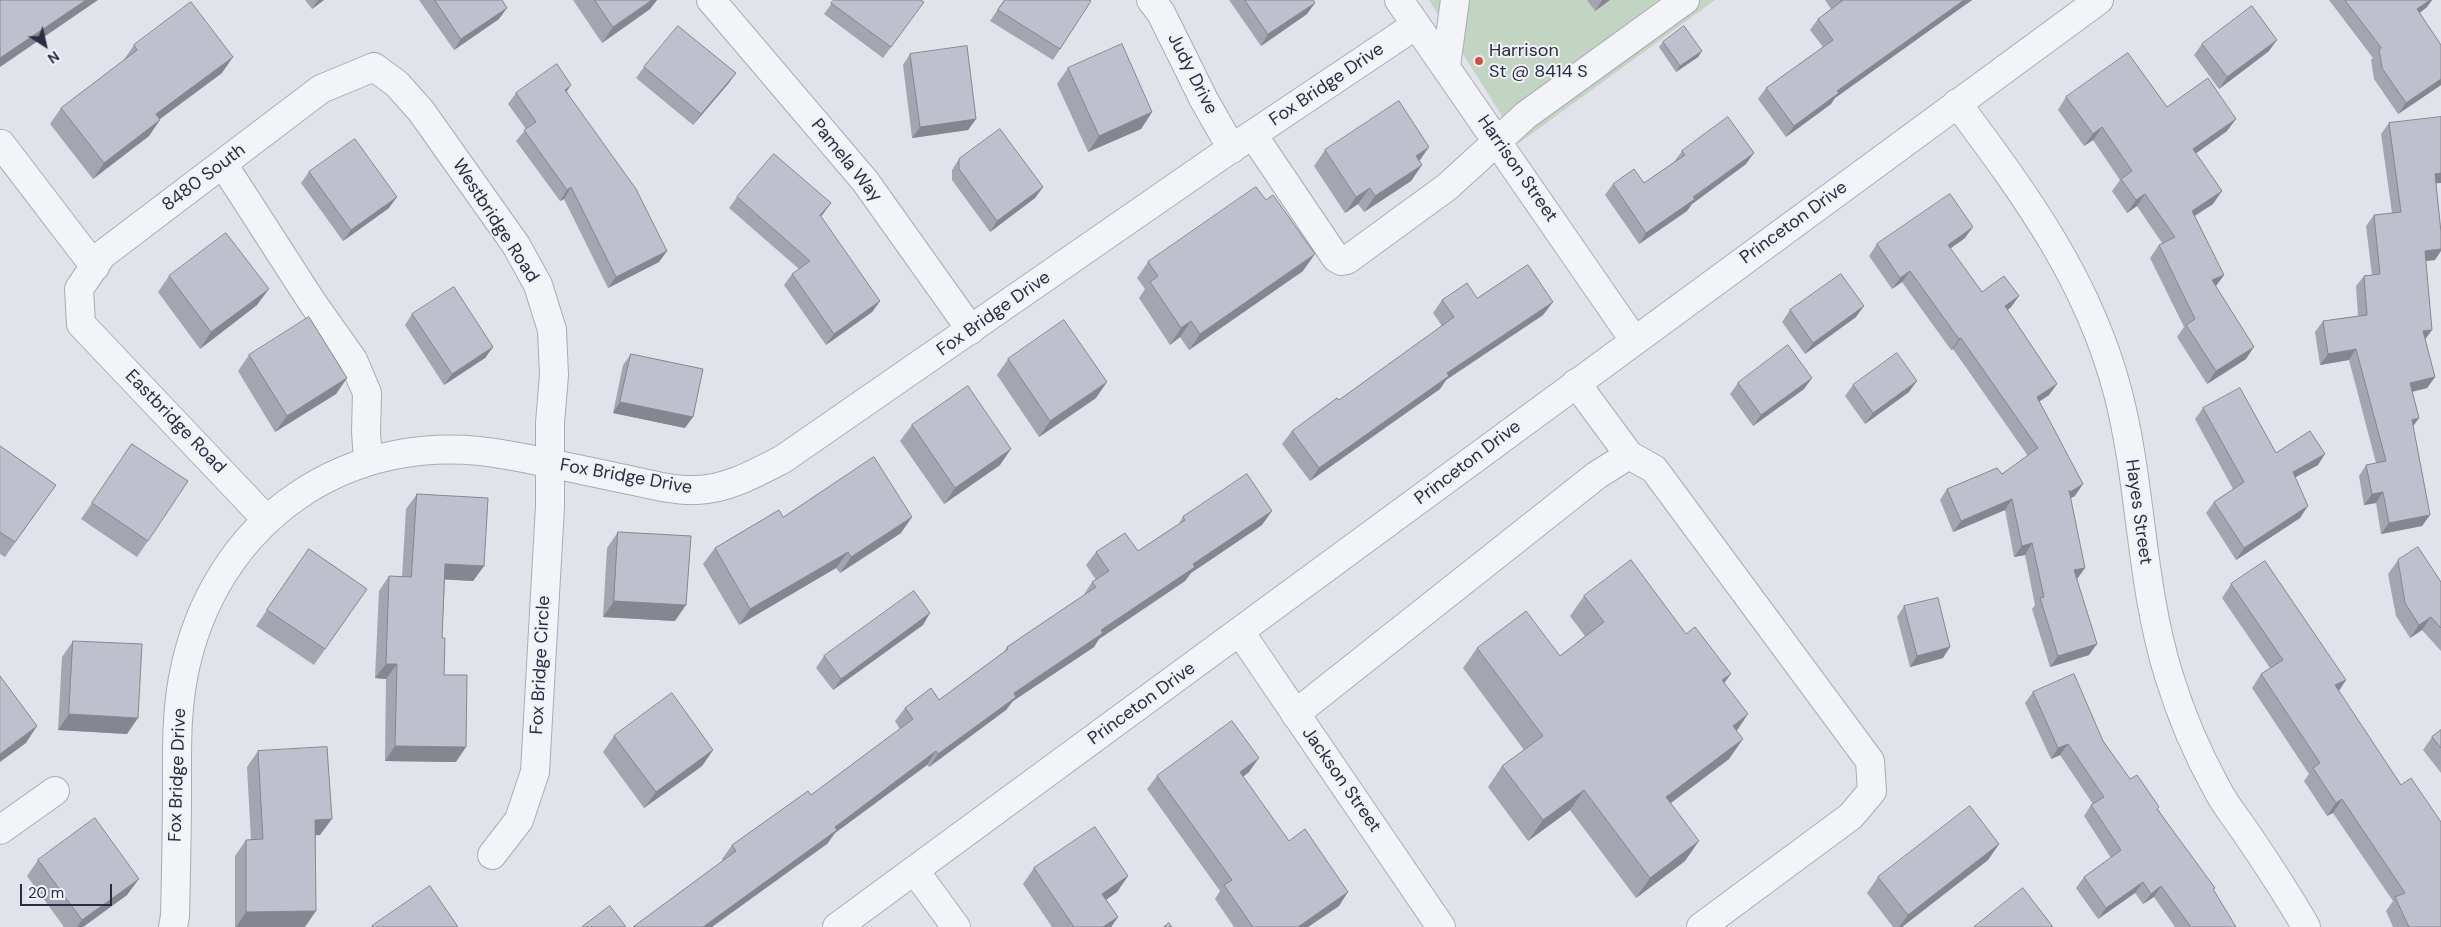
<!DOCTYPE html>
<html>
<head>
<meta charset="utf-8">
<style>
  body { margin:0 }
  #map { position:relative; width:2441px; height:927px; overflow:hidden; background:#e1e2ea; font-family:"DM Sans",sans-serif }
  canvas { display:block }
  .north { position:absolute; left:20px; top:20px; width:50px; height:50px; -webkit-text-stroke:4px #f0f2f7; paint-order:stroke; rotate:145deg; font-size:14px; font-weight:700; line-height:20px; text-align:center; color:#292c42 }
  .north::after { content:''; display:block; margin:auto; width:18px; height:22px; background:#292c42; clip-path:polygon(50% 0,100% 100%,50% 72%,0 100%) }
  .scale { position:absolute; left:20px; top:884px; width:92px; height:22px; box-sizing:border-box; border:2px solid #292c42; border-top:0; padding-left:6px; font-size:15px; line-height:18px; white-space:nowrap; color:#292c42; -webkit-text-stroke:4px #f0f2f7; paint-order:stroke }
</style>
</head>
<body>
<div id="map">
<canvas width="2441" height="927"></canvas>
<div class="north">N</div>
<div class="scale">20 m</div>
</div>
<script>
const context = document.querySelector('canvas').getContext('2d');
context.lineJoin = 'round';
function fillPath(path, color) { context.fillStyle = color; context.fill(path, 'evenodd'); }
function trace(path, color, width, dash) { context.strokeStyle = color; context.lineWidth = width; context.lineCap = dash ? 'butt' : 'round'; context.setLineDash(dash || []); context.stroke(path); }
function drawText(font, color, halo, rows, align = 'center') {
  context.font = font + ' "DM Sans",sans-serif'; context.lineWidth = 4; context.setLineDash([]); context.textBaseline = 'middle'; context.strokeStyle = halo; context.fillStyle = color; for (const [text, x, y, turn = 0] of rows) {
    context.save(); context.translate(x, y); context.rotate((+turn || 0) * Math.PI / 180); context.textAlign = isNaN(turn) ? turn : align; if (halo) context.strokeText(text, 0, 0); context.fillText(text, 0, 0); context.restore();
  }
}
fillPath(new Path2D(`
  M1429 0H1715L1519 143Z`), '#c2d4c2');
const minor = new Path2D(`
  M711 0 865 181 971 330
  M1151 0 1161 13 1204 100 1232 149
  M1399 0 1634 340
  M1446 66 1455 0
  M1957 103C2026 196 2088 279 2118 393 2142 486 2140 583 2169 676 2181 715 2197 753 2217 789 2225 805 2237 819 2247 834 2268 865 2288 895 2306 927
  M1253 135 1336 258 1341 261 1347 260 1447 187 1526 115 1685 0
  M1 144 95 267
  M223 164 312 302 353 360 367 393 366 432 368 460
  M1576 383 1629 455
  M267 520 81 324 79 289 102 255 321 89 374 67 397 84 421 111 516 245 538 285 552 330 554 375 550 423V506L535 772 519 820 492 855
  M1240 632 1441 927
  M1295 714 1597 475 1629 455 1654 469 1870 761 1872 791 1851 816 1701 927
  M0 830 55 791
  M915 871 956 927
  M173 927 175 916C176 874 177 832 177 790 177 752 176 716 183 678 212 521 349 425 507 455 546 462 586 471 625 479 648 484 674 491 697 490 728 489 756 473 783 459L1219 157 1416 25
  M837 927 2099 0`);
trace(minor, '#aaabb8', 30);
trace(minor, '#f3f4f8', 28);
fillPath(new Path2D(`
  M305 0H324L312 9Z
  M419 0H502L499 19 454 50Z
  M573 0H657L650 9 602 43Z
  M834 0 924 2 883 58 824 14Z
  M1004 0H1090L1060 49 1053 60 990 21Z
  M1229 0H1313L1307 14 1261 46Z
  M1587 0H1610L1595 11Z
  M1825 0H1972L1835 98 1831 104 1786 137 1758 99 1766 88 1823 47 1810 30 1818 19 1831 9Z
  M2329 0H2432L2427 7 2420 13 2441 85 2398 114 2374 79 2371 60 2373 58Z
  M1663 42 1702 51 1698 57 1676 72 1659 47Z
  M2202 44 2269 51 2219 89 2194 55Z
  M134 45 222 73 160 119 149 136 93 179 50 124 61 108 123 61Z
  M910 54 976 119 968 130 912 138 903 65Z
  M644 67 736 73 728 84 693 125 636 78Z
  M1068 68 1152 112 1141 129 1088 152 1057 84Z
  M567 92 667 251 659 262 608 288 564 199 560 201 516 141 526 129 508 104 516 93Z
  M2066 97 2167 107 2227 131 2196 153 2213 204 2195 216 2224 275 2216 286 2246 359 2207 384 2177 337 2184 327 2150 258 2159 245 2162 243 2137 206 2127 213 2112 191 2120 180 2093 140 2084 146 2058 110Z
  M2389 123 2436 183 2435 260 2425 261V340L2435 377 2427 388 2412 392 2419 418 2413 426 2430 515 2422 526 2381 534 2376 503 2364 505 2359 476 2366 465 2376 463 2349 360 2320 365 2315 332 2323 321 2358 316 2356 286 2364 276 2372 275 2366 226 2374 215 2392 213 2381 134Z
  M1325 150 1420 161 1422 165 1411 181 1364 212 1358 204 1345 213 1314 166Z
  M1682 151 1746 164 1692 204 1687 211 1639 244 1605 195 1613 184 1644 183 1674 162Z
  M959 159 1043 187 1035 198 990 232 952 180V170Z
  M309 172 389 208 343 241 301 183Z
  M737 197 831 203 820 217 880 301 872 312 826 345 784 285 792 274 799 269 729 208Z
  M1965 238 1950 248 1982 292 2019 296 2011 307 2008 310 2057 384 2049 395 2039 402 2075 496 2070 498 2085 568 2077 578 2089 655 2050 667 2032 609 2035 605 2025 555 2014 557 2005 510 1953 532 1940 500 1947 489 2002 474 2028 456 1953 349 1951 350 1902 282 1892 289 1869 256 1877 244Z
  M1148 262 1303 271 1189 350 1180 337 1170 345 1139 298 1145 289 1137 278Z
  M169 276 257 305 200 349 158 292Z
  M1477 298 1553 302 1543 315 1446 380 1440 389 1310 481 1282 444 1292 431 1339 400 1442 326 1433 313 1442 300Z
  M1790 310 1856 317 1805 354 1782 322Z
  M412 314 493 347 485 358 444 385 405 325Z
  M631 354 685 428 613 413 623 365Z
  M249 355 347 378 336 394 275 432 238 371Z
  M1008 359 1096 398 1039 437 997 375Z
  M1738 383 1804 389 1753 426 1730 394Z
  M1853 385 1909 392 1865 424 1845 396Z
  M2203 408 2276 453 2318 465 2295 477 2300 518 2236 560 2206 513 2214 502 2233 489 2195 419Z
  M912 425 1000 465 944 504 900 441Z
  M132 444 148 541 137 557 81 519Z
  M0 446 56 485 5 557 0 554Z
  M417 494 484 566 473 581 445 579 442 638 444 675 456 762 385 761 386 679 375 678 379 591 389 576 402 577 406 509Z
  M783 517 901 533 840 573 836 568 739 625 703 564 715 548Z
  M1183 517 1262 525 1191 573 1185 581 1099 639 1094 647 1013 701 1006 710 929 767 927 765 835 833 827 844 723 861 722 859 732 845 811 795 900 729 895 721 905 708 939 700 1004 652 1007 647 1083 596 1092 582 1096 580 1086 565 1096 552 1138 551 1178 525Z
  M618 532 675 621 603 617 607 548Z
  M309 549 367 589 314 665 256 626Z
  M2398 560 2441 582V651L2422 630 2410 638 2396 616 2388 574Z
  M2231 584 2346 680 2339 691 2441 927H2393L2386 911 2393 901 2333 813 2327 816 2304 781 2309 774 2252 688 2261 674 2270 668 2222 598Z
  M1584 596 1686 634 1724 683 1736 731 1729 759 1671 803 1685 861 1636 898 1570 810 1528 841 1488 787 1502 766 1524 750 1463 668 1477 648 1560 656 1585 636 1570 616Z
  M1904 606 1943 658 1910 667 1897 617Z
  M923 625 833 690 816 668 824 656Z
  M73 641 127 734 58 730 62 657Z
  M2033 692 2103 741 2130 779 2158 809 2213 890 2236 927H2175L2154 897 2143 904 2135 893 2098 919 2076 888 2084 877 2111 858 2084 816 2091 805 2093 804 2060 755 2051 759 2025 703Z
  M2441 730V773L2423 750 2432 737Z
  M614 736 713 750 702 766 644 808 603 752Z
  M258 751 320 835H316L305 927H235V856L246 840H251L247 767Z
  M1249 772 1243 777 1289 841 1339 906 1308 927H1234L1215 899 1220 891 1147 789 1157 776Z
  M1999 844 1988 860 1902 927H1893L1867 893 1878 877Z
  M38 860 127 895 83 927H64L27 876Z
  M1034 868 1128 876 1117 892 1106 900 1118 917 1111 927H1052L1023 884Z`), '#a3a5b0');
fillPath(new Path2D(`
  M86 0H98L0 67V58Z
  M318 0H324L312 9Z
  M652 0H657L650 9 602 43 613 27Z
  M1602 0H1610L1595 11Z
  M1964 0H1972L1835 98 1831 104 1786 137 1794 126 1837 91Z
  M2430 0H2432L2427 7 2409 21 2417 9Z
  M1315 3 1307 14 1261 46 1268 34Z
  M507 8 499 19 454 50 461 39Z
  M2277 40 2269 51 2219 89 2227 77Z
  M1702 51 1698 57 1676 72 1680 66Z
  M233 57 222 73 145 130 156 114Z
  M736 73 728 84 693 125 701 114Z
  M2441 79V85L2398 114 2406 103Z
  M571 85 564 96 565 90Z
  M1152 112 1141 129 1088 152 1099 136Z
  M976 119 968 130 912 138 920 127Z
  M2236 119 2227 131 2184 162 2193 149Z
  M160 120 149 136 93 179 104 163Z
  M2102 127 2093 140 2084 146 2093 134Z
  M1429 147 1418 163 1416 156Z
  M1754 153 1746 164 1692 204 1687 211 1639 244 1646 233Z
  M1422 165 1411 181 1364 212 1375 196Z
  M2441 173V183L2427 184 2435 174Z
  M571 187 564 199 560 201 567 190Z
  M1043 187 1035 198 990 232 997 221Z
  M1370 188 1358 204 1345 213 1356 197Z
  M2222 191 2213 204 2183 223 2192 211Z
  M2145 194 2137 206 2127 213 2136 200Z
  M397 197 389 208 343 241 351 230Z
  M831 203 823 214 812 226 820 215Z
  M1973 227 1965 238 1940 256 1948 245Z
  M2441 249V251L2435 260 2417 262 2425 251Z
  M667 251 659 262 608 288 616 277Z
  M1315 254 1303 271 1189 350 1200 334Z
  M1910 271 1902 282 1892 289 1900 278Z
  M2224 275 2215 287 2212 280Z
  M269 289 257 305 200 349 211 332Z
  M2019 296 2011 307 1998 317 2005 306Z
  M880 301 872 312 826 345 834 334Z
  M1553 302 1543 315 1446 380 1440 389 1310 481 1319 468 1447 373Z
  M1864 306 1856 317 1805 354 1813 343Z
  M1191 321 1180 337 1170 345 1181 328Z
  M2432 330 2424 341 2423 331Z
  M1961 338 1953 349 1951 350 1959 339Z
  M493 347 485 358 444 385 452 374Z
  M2254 347 2246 359 2207 384 2216 371Z
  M2356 349 2349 360 2320 365 2328 354Z
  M2435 377 2427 388 2402 394 2410 383Z
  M347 378 336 394 275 432 287 416Z
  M1812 378 1804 389 1753 426 1761 415Z
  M1917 381 1909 392 1865 424 1873 413Z
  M1107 382 1096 398 1039 437 1050 421Z
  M2057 384 2049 395 2029 408 2037 397Z
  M620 402 693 417 685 428 613 413Z
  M2419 418 2411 429 2412 420Z
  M1011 449 1000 465 944 504 955 488Z
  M2325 454 2318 465 2285 483 2293 472Z
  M2083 484 2075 496 2062 503 2070 492Z
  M2383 492 2376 503 2364 505 2372 494Z
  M2012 499 2005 510 1953 532 1961 521Z
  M2308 506 2300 518 2236 560 2244 548Z
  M1272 511 1262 525 1191 573 1185 581 1099 639 1094 647 1013 701 1006 710 929 767 938 754 1014 693 1193 564Z
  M2430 515 2422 526 2381 534 2389 523Z
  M912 517 901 533 840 573 851 557Z
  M2032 543 2025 555 2014 557 2022 546Z
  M848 552 836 568 739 625 750 609Z
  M445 564 484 566 473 581 435 579Z
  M2085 568 2077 579 2074 570Z
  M614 601 686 605 675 621 603 617Z
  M930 613 923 625 833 690 841 679Z
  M2431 617 2422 630 2410 638 2419 625Z
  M2097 644 2089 655 2050 667 2058 656Z
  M1950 647 1943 658 1910 667 1917 656Z
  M386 664H397L386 679 375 678Z
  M1731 674 1716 694 1722 680Z
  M2346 680 2337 693 2335 685Z
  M69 714 138 718 127 734 58 730Z
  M1748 714 1734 735 1733 726Z
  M37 726 26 743 0 762V754Z
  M1743 739 1729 759 1652 817 1666 797Z
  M2068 744 2060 755 2051 759 2058 748Z
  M395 746 466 747 456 762 385 761Z
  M713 750 702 766 644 808 656 792Z
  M936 751 927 765 835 833 827 844 712 927H703L835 827Z
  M1259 758 1249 772 1230 786 1240 772Z
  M1584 790 1570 810 1528 841 1543 820Z
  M2342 799 2333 813 2327 816 2336 803Z
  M332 819 320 835 304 836 315 820Z
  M1699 841 1685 861 1636 898 1650 878Z
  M1999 844 1988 860 1902 927H1899L1908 915Z
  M1128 876 1117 892 1091 910 1102 894Z
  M139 879 127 895 83 927H77L82 920Z
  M2143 882 2135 893 2098 919 2106 908Z
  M2161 886 2154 897 2143 904 2151 894Z
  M1348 892 1339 906 1308 927H1298Z
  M316 911 305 927H236L246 912Z
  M1118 917 1111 927H1103Z`), '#858690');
const building = new Path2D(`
  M2 0H86L0 58V1Z
  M435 0H502L507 8 461 39Z
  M595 0H652L613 27Z
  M834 0H921L924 2 891 47 831 3Z
  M1005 0H1090L1091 1 1060 49 998 10Z
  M1245 0H1313L1315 3 1268 34Z
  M1841 0H1964L1837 91 1839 93 1794 126 1766 88 1833 40 1818 19 1842 1Z
  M2345 0H2430L2417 9 2441 45V79L2406 103 2382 68 2379 49 2381 48Z
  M191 2 233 57 156 114 160 120 104 163 61 108 137 50 134 45Z
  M2252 6 2277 40 2227 77 2202 44Z
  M678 26 736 73 701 114 644 67Z
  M1684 26 1702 51 1680 66 1663 42Z
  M1122 44 1152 112 1099 136 1068 68Z
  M967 46 976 119 920 127 910 54Z
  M2128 53 2167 107 2208 78 2236 119 2193 149 2222 191 2192 211 2224 275 2212 280 2254 347 2216 371 2186 325 2195 319 2159 245 2175 237 2145 194 2136 200 2121 179 2132 171 2102 127 2093 134 2066 97Z
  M557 64 571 85 565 90 636 189 667 251 616 277 571 187 567 190 524 130 536 122 516 93Z
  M1399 101 1429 147 1416 156 1422 165 1375 196 1370 188 1356 197 1325 150Z
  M1728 117 1754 153 1693 197 1695 199 1646 233 1613 184 1634 169 1644 183 1685 155 1682 151Z
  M2441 117V173L2435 174 2441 232V249L2425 251 2432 330 2423 331 2435 377 2410 383 2419 418 2412 420 2430 515 2389 523 2383 492 2372 494 2366 465 2386 461 2356 349 2328 354 2323 321 2367 315 2364 276 2380 274 2374 215 2401 212 2389 123Z
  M1000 129 1043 187 997 221 959 169V159Z
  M355 139 397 197 351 230 309 172Z
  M774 154 831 203 820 215 880 301 834 334 792 274 810 261 737 197Z
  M1256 187 1266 200 1273 195 1315 254 1200 334 1191 321 1181 328 1150 282 1158 276 1148 262Z
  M1950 194 1973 227 1948 245 1982 292 2004 276 2019 296 2005 306 2057 384 2037 397 2083 484 2070 492 2069 490 2085 568 2074 570 2097 644 2058 656 2040 598 2044 597 2032 543 2022 546 2012 499 1961 521 1947 489 1997 468 2002 474 2038 448 1961 338 1959 339 1910 271 1900 278 1877 244Z
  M226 233 269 289 211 332 169 276Z
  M1528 265 1553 302 1447 373 1449 376 1319 468 1292 431 1337 398 1339 400 1454 317 1442 300 1467 283 1477 298Z
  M1841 274 1864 306 1813 343 1790 310Z
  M454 287 493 347 452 374 412 314Z
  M309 317 347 378 287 416 249 355Z
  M1064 320 1107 382 1050 421 1008 359Z
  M1788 345 1812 378 1761 415 1738 383Z
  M1897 353 1917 381 1873 413 1853 385Z
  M631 354 703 369 693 417 620 402Z
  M968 386 1011 449 955 488 912 425Z
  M2240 388 2276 453 2310 431 2325 454 2293 472 2308 506 2244 548 2214 502 2244 482 2203 408Z
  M132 444 188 481 148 541 92 503Z
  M0 446 56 485 15 542 0 532Z
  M874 457 912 517 851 557 848 552 750 609 715 548 779 510 783 517Z
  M1247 474 1272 511 1193 564 1195 567 1101 630 1103 633 1014 693 1016 697 938 754 936 751 835 827 837 830 703 927H633L736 851 732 845 808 791 811 795 913 719 905 708 931 688 939 700 1008 649 1007 647 1096 587 1092 582 1109 571 1096 552 1125 533 1138 551 1185 520 1183 517Z
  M417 494 488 498 484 566 445 564 442 638H445L444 675H467L466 747 395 746 397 664H386L389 576 411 577Z
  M618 532 691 536 686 605 614 601Z
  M2418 547 2441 582V628L2431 617 2419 625 2405 603 2398 560Z
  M309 549 367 589 325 649 267 610Z
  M1631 560 1686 634 1695 627 1731 674 1722 680 1748 714 1733 726 1743 739 1666 797 1699 841 1650 878 1584 790 1543 820 1502 766 1543 736 1477 648 1526 611 1560 656 1604 622 1584 596Z
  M2265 561 2346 680 2335 685 2401 785 2411 778 2441 822V927H2409L2395 897 2405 893 2342 799 2336 803 2313 768 2320 763 2261 674 2283 660 2231 584Z
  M914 591 930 613 841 679 824 656Z
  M1938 598 1950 647 1917 656 1904 606Z
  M73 641 142 644 138 718 69 714Z
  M2074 674 2103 741 2130 779 2137 775 2159 807 2157 809 2215 888 2213 889 2236 927H2191L2161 886 2151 894 2143 882 2106 908 2084 877 2121 850 2091 805 2104 797 2068 744 2058 748 2033 692Z
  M0 676 37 726 0 754Z
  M672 693 713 750 656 792 614 736Z
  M1232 721 1259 758 1240 772 1289 841 1305 829 1348 892 1298 927H1253L1224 885 1232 880 1157 776Z
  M2441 730V748L2432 737Z
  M327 747 332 819 315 820 316 911 246 912V840L263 839 258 751Z
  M1970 806 1999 844 1908 915 1878 877Z
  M95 818 139 879 82 920 38 860Z
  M1095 827 1128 876 1102 894 1118 917 1103 927H1074L1034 868Z
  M430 886 458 927H373L372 926Z
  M2023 888 2053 927H1974Z
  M610 906 626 927H582Z
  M1169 923 1172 927H1164Z`);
fillPath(building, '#bec0cd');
trace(building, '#858690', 1);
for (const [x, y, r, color] of [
  [1479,61,5,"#d04f44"]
]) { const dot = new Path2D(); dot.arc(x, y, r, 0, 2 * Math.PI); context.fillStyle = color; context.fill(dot); trace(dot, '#f0f2f7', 2); }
drawText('18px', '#292c42', '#f0f2f7', [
  ["Harrison",1489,51],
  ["St @ 8414 S",1489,72]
], 'left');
drawText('18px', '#292c42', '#f0f2f7', [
  ["Judy Drive",1192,74,63],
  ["Fox Bridge Drive",1327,85,-34],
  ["Pamela Way",846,161,51],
  ["Harrison Street",1517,169,55],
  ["8480 South",204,178,-37],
  ["Westbridge Road",495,221,57],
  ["Princeton Drive",1794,223,-36],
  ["Fox Bridge Drive",994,314,-35],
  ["Eastbridge Road",175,422,46],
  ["Princeton Drive",1468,463,-37],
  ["Fox Bridge Drive",626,477,10],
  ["Hayes Street",2138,512,82],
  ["Fox Bridge Circle",541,665,-87],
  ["Princeton Drive",1142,704,-36],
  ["Fox Bridge Drive",178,775,-88],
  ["Jackson Street",1341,780,55]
]);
</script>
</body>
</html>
